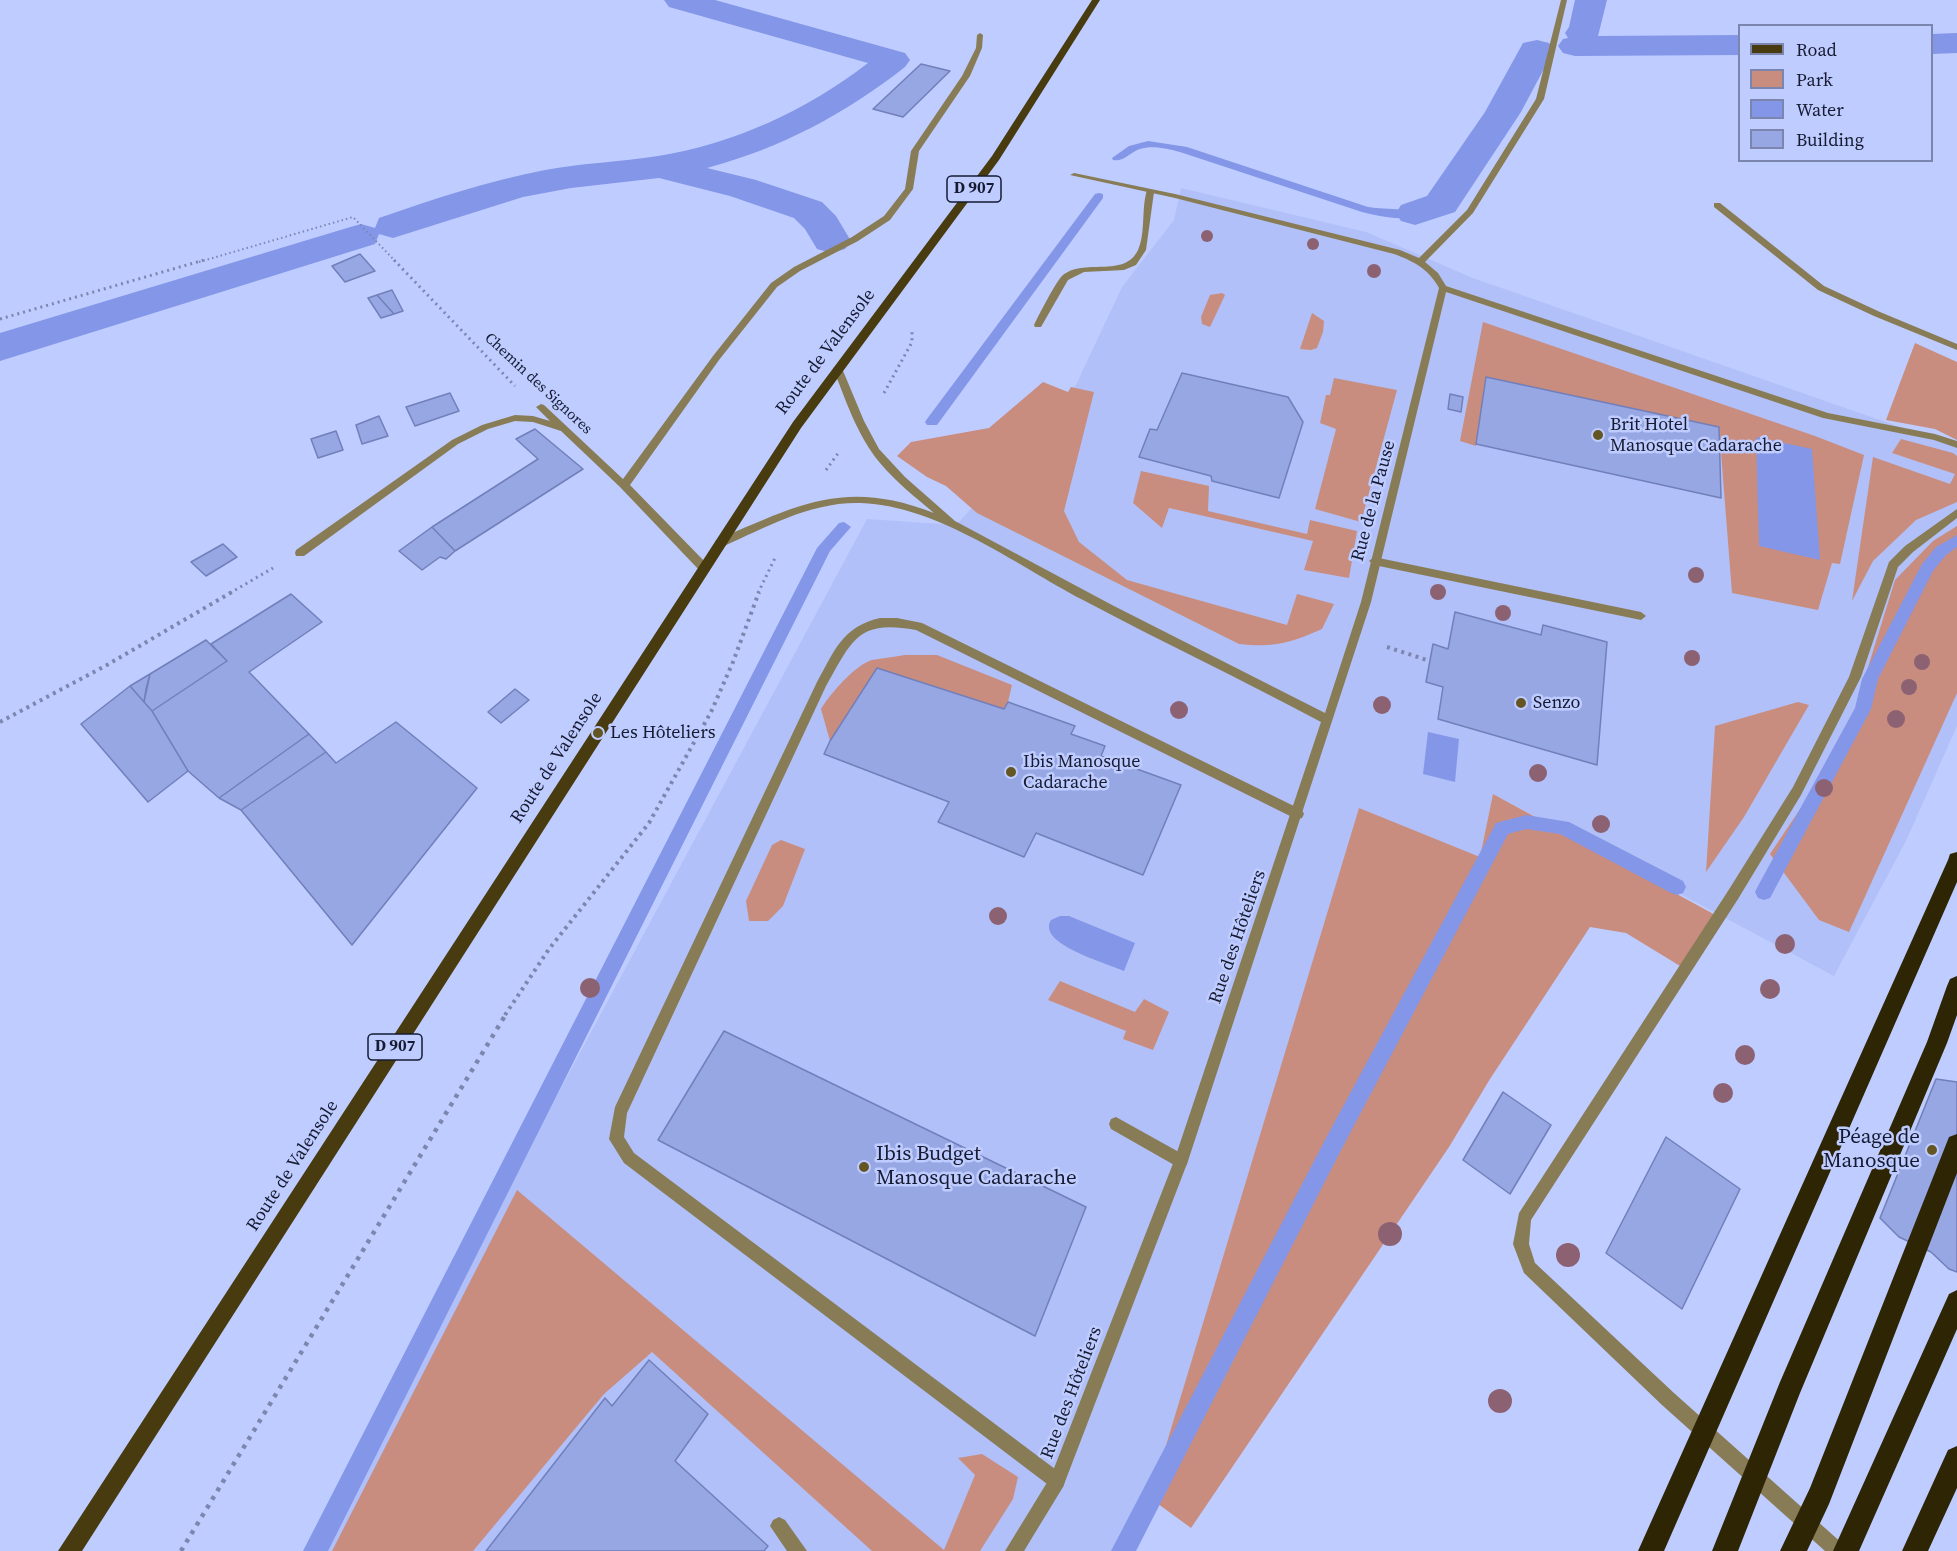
<!DOCTYPE html>
<html>
<head>
<meta charset="utf-8">
<style>
  body { margin:0 }
  #map { position:relative; width:1957px; height:1551px; overflow:hidden; background:#bfccff; font-family:"Source Serif 4",serif }
  canvas { display:block }
  .legend { position:absolute; left:1738px; top:24px; width:195px; height:138px; box-sizing:border-box; background:#bfccff; border:2px solid #7b85ad; margin:0; padding:8px 10px; list-style:none; font-size:18px; color:#161b32 }
  .legend li { display:flex; align-items:center; gap:12px; height:30px }
  .legend b { width:30px; border:2px solid #7b85ad }
</style>
</head>
<body>
<div id="map">
<canvas width="1957" height="1551"></canvas>
<ul class="legend">
<li><b style="height:8px;background:#473b0f"></b>Road</li>
<li><b style="height:16px;background:#c88d7f"></b>Park</li>
<li><b style="height:16px;background:#8496e8"></b>Water</li>
<li><b style="height:16px;background:#97a7e4"></b>Building</li>
</ul>
</div>
<script>
const context = document.querySelector('canvas').getContext('2d');
context.lineJoin = 'round';
function fillPath(path, color) { context.fillStyle = color; context.fill(path, 'evenodd'); }
function trace(path, color, width, dash) { context.strokeStyle = color; context.lineWidth = width; context.lineCap = dash ? 'butt' : 'round'; context.setLineDash(dash || []); context.stroke(path); }
function drawText(font, color, halo, rows, align = 'center') {
  context.font = font + ' "Source Serif 4",serif'; context.lineWidth = 5; context.setLineDash([]); context.textBaseline = 'middle'; context.strokeStyle = halo; context.fillStyle = color; for (const [text, x, y, turn = 0] of rows) {
    context.save(); context.translate(x, y); context.rotate((+turn || 0) * Math.PI / 180); context.textAlign = isNaN(turn) ? turn : align; if (halo) context.strokeText(text, 0, 0); context.fillText(text, 0, 0); context.restore();
  }
}
fillPath(new Path2D(`
  M1181 188 1366 232 1473 278 1957 447V726L1906 841 1834 976 1493 794 1480 857 1359 809 1150 1498 1112 1551H312L867 519 956 525 1066 406 1122 287 1174 220Z`), '#b1c0f8');
fillPath(new Path2D(`
  M1222 293 1225 295 1210 327 1202 324 1201 317 1210 295Z
  M1312 313 1324 321 1323 332 1317 348 1311 350 1300 349Z
  M1483 322 1815 436 1864 455 1840 564 1832 563 1818 610 1732 593 1719 427 1486 378 1476 446 1460 441Z
  M1915 343 1957 362V440L1935 429 1886 420Z
  M1334 378 1397 390 1361 522 1315 509 1336 429 1320 423 1326 395H1330Z
  M1043 382 1068 392 1071 387 1094 392 1064 511 1079 542 1127 580 1287 625 1297 594 1334 604 1322 629C1290 643 1274 648 1239 644L977 513 946 486 927 477 897 456 911 442 989 428Z
  M1901 439 1953 453 1957 456V502L1916 520 1873 561 1852 601 1873 457 1950 484 1955 474 1892 453Z
  M1141 471 1209 486 1208 511 1307 534 1310 520 1357 531 1349 578 1304 570 1313 541 1169 508 1162 528 1133 503Z
  M1957 526V693L1849 932 1819 920 1770 854 1867 709 1865 677 1895 580 1933 541Z
  M905 655H937L1012 685 1008 702 1004 709 877 668 830 741 821 709C830 694 855 665 872 660 883 658 895 657 905 655Z
  M1798 702 1809 705 1744 817 1706 872 1715 726Z
  M1493 794 1719 917 1685 969 1626 933 1590 927 1490 1079 1449 1147 1191 1528 1150 1498 1359 808 1480 857Z
  M781 840 805 849 783 906 768 921H749L746 901 772 845Z
  M1060 981 1135 1012 1144 999 1169 1012 1153 1050 1123 1039 1126 1031 1048 1000Z
  M517 1190 944 1550 975 1475 958 1458 982 1454 1018 1477 1013 1499 980 1551H872L652 1352 604 1394 473 1551H332Z`), '#c88d7f');
fillPath(new Path2D(`
  M1756 437 1812 449 1820 560 1759 546Z
  M1428 732 1459 739 1455 782 1423 774Z
  M1060 916H1069L1135 943 1124 971C1107 963 1036 944 1051 920Z`), '#8496e8');
fillPath(new Path2D(`
  M1148 141 1187 147 1368 207C1379 209 1415 209 1421 213 1407 223 1378 216 1362 212L1180 152C1168 149 1153 145 1140 149 1130 152 1124 162 1113 160L1112 158 1129 146Z
  M1099 193 1103 194V198L937 425H927L925 422 927 419 1095 194Z
  M844 522 851 527 830 551 328 1551H303L817 548 839 523Z
  M1957 535V547L1946 555 1933 571 1878 679 1871 709 1770 898 1764 900 1758 898 1755 892 1758 886 1855 708 1862 679 1922 564 1936 547Z
  M1526 815 1569 822 1683 881 1686 887 1683 893 1677 895 1671 893 1560 834 1526 829 1508 834 1340 1152 1136 1551H1111L1326 1138 1496 823Z`), '#8496e8');
fillPath(new Path2D(`
  M664 0H715L905 53 910 60 905 67C845 114 781 148 707 168L756 180 822 202 836 216 851 241 845 249 831 253 817 249 805 229 794 218 730 196 659 178 571 188 523 197 393 238 379 234 375 244 0 361V333L347 228 361 224 375 228 379 218C434 199 488 181 545 170 582 163 620 162 658 156 734 144 807 110 868 63L669 7Z
  M1575 0H1607L1598 36 1740 35V55L1575 56 1563 53 1558 46 1563 39 1568 38 1565 33 1569 27Z
  M1957 33V53L1932 54V34Z
  M1537 40 1549 43 1554 50 1521 112 1455 212 1415 225 1401 221 1396 213 1401 205 1427 196 1485 112 1523 43Z`), '#8496e8');
const building = new Path2D(`
  M921 64 950 71 903 117 873 109Z
  M360 254 375 271 345 282 332 266Z
  M392 290 403 311 394 314 377 295Z
  M377 295 394 314 381 318 368 298Z
  M1182 373 1288 397 1303 422 1279 498 1212 481 1211 476 1139 457 1150 429 1157 430Z
  M1486 377 1719 427 1721 498 1476 444Z
  M450 393 459 411 415 426 406 407Z
  M1450 394 1463 397 1461 412 1448 409Z
  M379 416 388 436 362 444 356 425Z
  M535 429 583 469 455 551 432 527 538 459 516 439Z
  M336 431 343 450 318 458 311 439Z
  M432 527 455 551 446 559 440 557 422 570 399 551Z
  M223 544 237 557 206 576 191 562Z
  M291 594 322 622 249 672 309 734 219 798 188 771 152 711 227 661 211 644Z
  M1455 612 1541 635 1543 625 1607 642 1597 765 1438 719 1443 687 1426 682 1433 644 1448 649Z
  M206 640 227 661 152 711 144 702 150 674Z
  M877 668 1004 709 1008 702 1075 726 1071 734 1105 746 1101 756 1181 785 1143 875 1036 833 1024 857 938 822 949 802 824 754 830 741Z
  M150 674 146 689 144 702 130 686Z
  M130 686 152 711 188 771 148 802 81 724Z
  M515 689 529 700 501 723 488 712Z
  M396 722 477 788 352 945 241 810 326 752 336 763Z
  M309 734 326 752 241 810 219 798Z
  M724 1031 1086 1207 1035 1336 658 1140Z
  M1936 1079 1957 1082V1272L1949 1269 1931 1252 1899 1237 1880 1218Z
  M1503 1092 1551 1125 1510 1194 1463 1160Z
  M1666 1137 1740 1189 1682 1309 1606 1253Z
  M649 1360 708 1414 675 1461 768 1546 764 1551H486L605 1398 612 1406Z`);
fillPath(building, '#97a7e4');
trace(building, '#717fba', 1.5);
trace(new Path2D(`
  M199 262 353 217 396 262`), '#7c86ae', 2, [1.5, 3]);
trace(new Path2D(`
  M394 260 515 386
  M0 319 204 260
  M884 393 912 342V329
  M826 470 839 452
  M230 593 273 568
  M758 593 776 556`), '#7c86ae', 3, [2, 4]);
trace(new Path2D(`
  M1387 647 1430 661
  M0 722 107 665 232 592
  M505 1015 549 949 649 823 711 712 733 662 759 592`), '#7c86ae', 4, [3, 4.5]);
trace(new Path2D(`
  M181 1551 506 1014`), '#7c86ae', 4.5, [4, 6]);
fillPath(new Path2D(`
  M980 33 983 35 982 48 970 76 919 151 913 189 890 220 858 241 800 271 777 287 719 360 630 485 708 565 709 568 708 571H700L620 487 561 431 533 422 515 421 488 429 458 444 304 556H296L295 553 296 550 452 440 482 425 515 415 533 416 550 421 536 407 541 404 544 405 623 479 713 356 771 283 794 267 852 237 884 216 905 189 911 151 962 76 976 48 977 35Z
  M1147 190 1154 192 1146 250 1136 265 1124 270 1084 272 1068 280 1041 327H1035L1034 325C1039 315 1055 283 1062 276 1083 257 1124 279 1138 250 1146 232 1141 209 1147 190Z
  M1714 203H1720L1824 286 1880 312 1957 344V350L1874 316 1818 290 1714 207Z
  M1374 557 1641 612 1646 616 1641 620 1374 565 1369 561Z
  M880 618H897L922 623 1302 810 1304 814 1302 818 1298 819 1294 818 916 630C858 619 852 640 826 686L627 1113 624 1137 634 1153 1063 1475 1065 1481 1063 1487 1057 1489 1051 1487 624 1163 609 1139 615 1107 817 682C835 650 842 627 880 618Z
  M1733 889 1738 891 1739 895 1738 899 1531 1220 1529 1244 1535 1263 1674 1393 1844 1545 1847 1551H1825L1662 1405 1524 1273 1513 1244 1519 1213 1728 891Z
  M1116 1117 1186 1156 1188 1161 1186 1166 1181 1168 1176 1166 1111 1129 1109 1124 1111 1119Z
  M779 1517 785 1520 807 1551H787L770 1526 773 1520Z`), '#887c57');
fillPath(new Path2D(`
  M1561 0H1567L1544 99 1473 213 1425 262 1438 273 1446 286 1828 413 1935 434 1957 441V448L1934 440 1823 418 1446 292 1371 602 1188 1161 1063 1487 1024 1551H1005L1051 1476 1174 1161 1321 722C1243 680 1162 642 1083 600 1016 565 939 506 861 503 813 501 766 527 724 546H716L715 543 716 540C798 505 845 478 934 513 915 497 896 482 880 463 857 435 846 401 833 368L838 365 841 366 864 421 879 449 905 477 955 521 1112 605 1325 713 1361 602 1439 288C1429 269 1413 261 1394 254L1175 198 1070 175 1074 173 1175 194 1400 250 1419 258 1467 210 1536 99Z
  M1957 509V518L1913 552 1898 567 1861 677 1801 795 1738 899 1733 901 1728 899 1727 895 1728 891 1793 787 1849 677 1889 562 1905 546Z`), '#887c57');
fillPath(new Path2D(`
  M1092 0H1100L999 160 801 428 82 1551H58L793 422 992 156Z`), '#473b0f');
fillPath(new Path2D(`
  M1957 852V882L1664 1551H1638L1948 860 1950 854Z
  M1957 976V1015L1947 1043 1800 1393 1738 1551H1712L1780 1382 1927 1042 1947 986 1950 979Z
  M1957 1134V1173L1829 1504 1807 1551H1780L1810 1488 1949 1137Z
  M1957 1290V1329L1859 1551H1833L1949 1294Z
  M1957 1446V1488L1928 1551H1902L1948 1450Z`), '#2e2505');
context.fillStyle = '#8c6273';
for (const [x, y, r] of [
  [1207,236,6],
  [1313,244,6],
  [1374,271,7],
  [1696,575,8],
  [1438,592,8],
  [1503,613,8],
  [1692,658,8],
  [1922,662,8],
  [1909,687,8],
  [1382,705,9],
  [1179,710,9],
  [1896,719,9],
  [1538,773,9],
  [1824,788,9],
  [1601,824,9],
  [998,916,9],
  [1785,944,10],
  [590,988,10],
  [1770,989,10],
  [1745,1055,10],
  [1723,1093,10],
  [1390,1234,12],
  [1568,1255,12],
  [1500,1401,12]
]) { context.beginPath(); context.arc(x, y, r, 0, 2 * Math.PI); context.fill(); }
for (const [x, y, r, color] of [
  [1598,435,6,"#645623"],
  [1521,703,6,"#645623"],
  [598,733,6,"#645623"],
  [1011,772,6,"#645623"],
  [1932,1150,6,"#645623"],
  [864,1167,6,"#645623"]
]) { const dot = new Path2D(); dot.arc(x, y, r, 0, 2 * Math.PI); context.fillStyle = color; context.fill(dot); trace(dot, '#bfccff', 2); }
drawText('15px', '#161b32', '#bfccff', [
  ["Chemin des Signores",538,384,43]
]);
for (const [x, y, w] of [
  [974,189,54],
  [395,1047,54]
]) { const box = new Path2D(); box.roundRect(x - w / 2, y - 13, w, 26, 4.5); context.fillStyle = '#bfccff'; context.fill(box); trace(box, '#161b32', 1.5); }
drawText('bold 16px', '#161b32', null, [
  ["D 907",974,189],
  ["D 907",395,1047]
]);
drawText('18px', '#161b32', '#bfccff', [
  ["Route de Valensole",826,352,-53],
  ["Rue de la Pause",1374,501,-75],
  ["Route de Valensole",557,758,-57],
  ["Rue des Hôteliers",1238,937,-71],
  ["Route de Valensole",293,1166,-57],
  ["Rue des Hôteliers",1072,1393,-69]
]);
drawText('18px', '#161b32', '#bfccff', [
  ["Brit Hotel",1610,425],
  ["Manosque Cadarache",1610,446],
  ["Senzo",1533,703],
  ["Les Hôteliers",610,733],
  ["Ibis Manosque",1023,762],
  ["Cadarache",1023,783]
], 'left');
drawText('21px', '#161b32', '#bfccff', [
  ["Péage de",1920,1138],
  ["Manosque",1920,1162],
  ["Ibis Budget",876,1155,"left"],
  ["Manosque Cadarache",876,1179,"left"]
], 'right');
</script>
</body>
</html>
